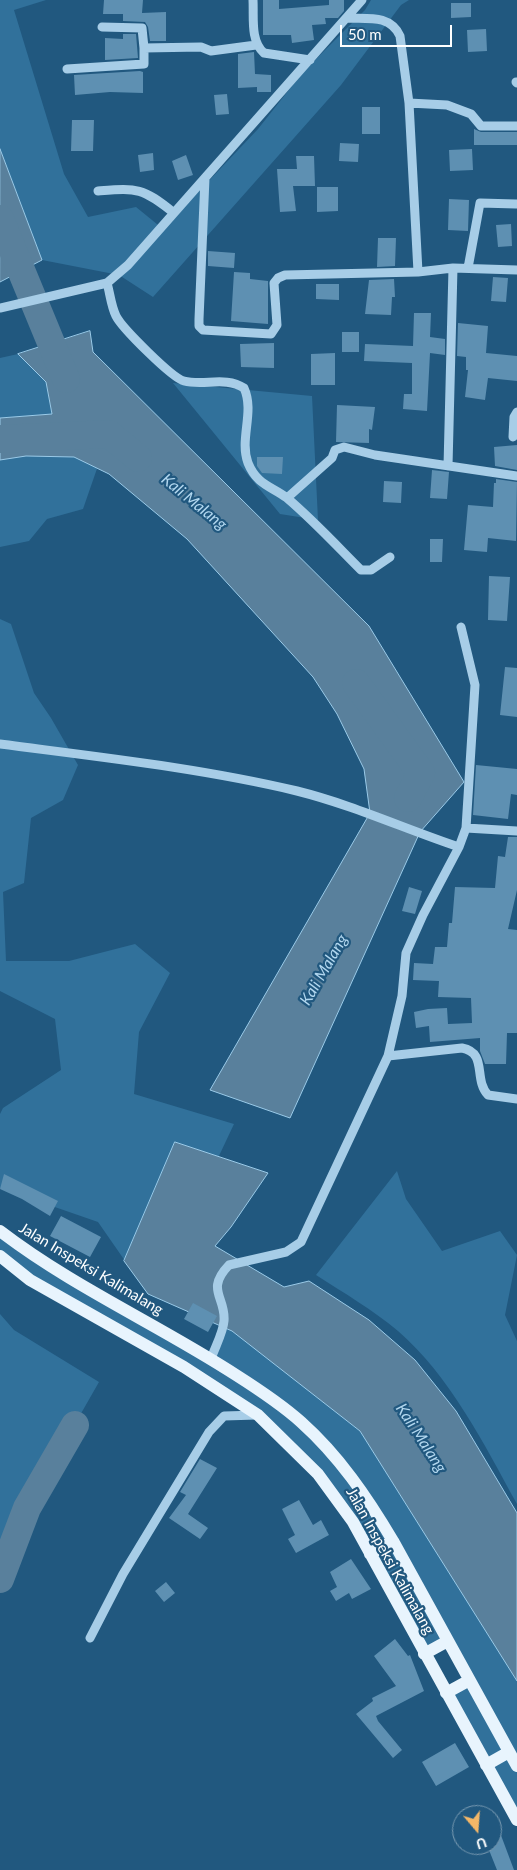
<!DOCTYPE html>
<html>
<head>
<meta charset="utf-8">
<style>
  body { margin:0 }
  #map { position:relative; width:517px; height:1870px; overflow:hidden; background:#21587f; font-family:Lato,sans-serif }
  canvas { display:block }
  .north { position:absolute; left:452px; top:1805px; width:50px; height:50px; box-sizing:border-box; background:#21587f; border:1px solid #7a9bb2; border-radius:50%; rotate:162deg; font-size:14px; font-weight:700; line-height:20px; text-align:center; color:#fff }
  .north::after { content:''; display:block; margin:auto; width:18px; height:22px; background:#f3b768; clip-path:polygon(50% 0,100% 100%,50% 72%,0 100%) }
  .scale { position:absolute; left:340px; top:25px; width:112px; height:22px; box-sizing:border-box; border:2px solid #fff; border-top:0; padding-left:6px; font-size:15px; line-height:18px; white-space:nowrap; color:#fff; -webkit-text-stroke:4px #21587f; paint-order:stroke }
</style>
</head>
<body>
<div id="map">
<canvas width="517" height="1870"></canvas>
<div class="north">U</div>
<div class="scale">50 m</div>
</div>
<script>
const context = document.querySelector('canvas').getContext('2d');
context.lineJoin = 'round';
function fillPath(path, color) { context.fillStyle = color; context.fill(path, 'evenodd'); }
function trace(path, color, width, dash) { context.strokeStyle = color; context.lineWidth = width; context.lineCap = dash ? 'butt' : 'round'; context.setLineDash(dash || []); context.stroke(path); }
function drawText(font, color, halo, rows, align = 'center') {
  context.font = font + ' Lato,sans-serif'; context.lineWidth = 4.5; context.setLineDash([]); context.textBaseline = 'middle'; context.strokeStyle = halo; context.fillStyle = color; for (const [text, x, y, turn = 0] of rows) {
    context.save(); context.translate(x, y); context.rotate((+turn || 0) * Math.PI / 180); context.textAlign = isNaN(turn) ? turn : align; if (halo) context.strokeText(text, 0, 0); context.fillText(text, 0, 0); context.restore();
  }
}
fillPath(new Path2D(`
  M0 0H46L14 10 64 174 88 217 136 207 163 229 258 129 303 72 365 10 371 0H409L401 5 341 85 153 297 119 275 42 260 0 149Z
  M18 354 46 382 52 415 0 418V358Z
  M173 383 312 396 318 520 280 514Z
  M109 434 83 509 47 519 29 541 0 547V439Z
  M0 619 11 624 34 693 51 718 78 765 63 800 31 818 24 883 3 892 6 961H69L135 944 170 973 139 1032 134 1094 234 1124 186 1226 148 1294 98 1222 0 1188V1114L3 1108 61 1070 55 1019 0 991Z
  M397 1171 406 1199 442 1251 500 1231 517 1255 505 1315 517 1341V1504C484 1444 450 1376 398 1331 373 1310 344 1293 316 1275Z
  M0 1231 211 1358 223 1323 360 1431 517 1681V1820L446 1693 468 1681 446 1642 424 1654 353 1522 258 1415 0 1256Z
  M0 1314 14 1330 99 1382 27 1508 0 1579Z`), '#31719b');
const water = new Path2D(`
  M0 149 42 260 0 282Z
  M90 331 93 352 369 626 464 782 420 832 290 1118 210 1090 370 813 364 769 337 714 313 677 187 539 109 474 74 457 26 456 0 460V418L52 414 46 382 18 354Z
  M175 1142 268 1173 231 1227 215 1246 284 1287 309 1281 369 1320 415 1360 456 1411 517 1513V1681L360 1431 232 1331 148 1294 124 1261Z`);
fillPath(water, '#59809c');
trace(water, '#9acae8', 1);
trace(new Path2D(`
  M0 219 66 379
  M0 439 109 434 138 458
  M356 683 421 773 408 798
  M0 1579 27 1508 75 1425`), '#59809c', 28);
fillPath(new Path2D(`
  M104 0H143L142 13 166 12V41H150L148 27 145 22 123 21V14H103Z
  M263 0H279V9L329 5V0H344V11L338 18H325L326 24 312 25 314 40 292 43 291 35H263Z
  M451 3H471V17L451 18Z
  M486 29 487 51 468 52 467 30Z
  M123 34H136L138 58 105 60V38L123 39Z
  M254 52 255 74 271 75V92H257V87L238 88V54Z
  M140 71 143 72V93L110 92 75 95 74 75Z
  M227 94 229 114 216 115 214 95Z
  M362 107H380V134H362Z
  M72 120H94L93 151H71Z
  M474 129 481 132H517V145H474Z
  M340 143 359 144 358 162 339 161Z
  M472 149 473 170 450 171 449 150Z
  M153 153 154 170 140 172 138 155Z
  M186 155 193 175 178 180 172 161Z
  M296 156H314L315 186H293L296 211 280 212 277 169H297Z
  M317 187H338V211L317 212Z
  M449 199 469 200 468 231 448 230Z
  M511 224 512 246 498 247 496 225Z
  M378 238H396L395 266 377 267Z
  M208 251 235 253 234 268 208 266Z
  M234 272 250 273V279L268 281V324L231 321Z
  M493 277 508 278 506 302 491 301Z
  M394 279 395 297H392L391 315 365 314 369 280Z
  M316 284H339V300L316 299Z
  M414 313H431L430 337 445 339V355L430 353 427 411 403 409 404 394H412V363L364 361 365 344 413 346Z
  M458 323 488 326 486 353 517 356V381L488 378 485 400 465 397 468 370H466V357L457 356Z
  M342 332H359V352H342Z
  M274 343V368L241 367 240 344Z
  M335 353V385H311V354Z
  M337 405 375 407 372 430 369 429V443L336 442Z
  M517 445V470L495 466 494 447Z
  M257 457H283L282 474 262 473 257 466Z
  M432 470 449 472 447 499 430 498Z
  M496 479 517 482 516 541 488 538 487 552 464 550 468 505 493 507 494 483H496Z
  M384 481 402 482 401 503 383 502Z
  M430 539H443L442 562H430Z
  M489 576 510 577 507 621 488 620Z
  M505 667 517 668V717L500 715Z
  M476 765 517 769V795L511 794 508 819 473 815Z
  M508 837H517V890L508 929 517 930V1033H507L506 1064H485L480 1051V1038L430 1042 429 1026 416 1028 414 1012 428 1009 447 1008 448 1024 472 1023 471 998 438 997 439 981 413 980 414 963 433 964 435 947H447L449 923H452L455 887 495 888 498 856 505 857Z
  M409 887 422 891 415 914 402 911Z
  M4 1174 58 1201 50 1216 22 1199 0 1189Z
  M61 1216 101 1237 90 1257 50 1236Z
  M193 1303 217 1316 208 1332 184 1319Z
  M200 1459 217 1468 188 1514 208 1528 200 1539 169 1518 186 1495 180 1492Z
  M299 1500 313 1525 321 1520 329 1535 296 1553 288 1539 295 1535 282 1509Z
  M351 1559 371 1589 352 1599 349 1593 336 1601 330 1591 337 1587 330 1572Z
  M166 1582 175 1593 164 1602 155 1591Z
  M395 1639 408 1656 410 1655 424 1691 376 1716 378 1721 402 1750 393 1758 356 1714 373 1701 372 1698 396 1686 374 1656Z
  M455 1743 469 1767 436 1786 422 1762Z
  M492 1814H493L514 1870H497L487 1845H492Z`), '#5e90b2');
trace(new Path2D(`
  M253 0C254 17 250 41 264 53L310 60
  M346 18C367 19 390 14 400 36L409 103 418 272 453 268 517 270
  M102 27 142 28 144 48
  M67 69 144 64V48L201 47 211 51 256 45
  M516 82 517 83
  M409 103 447 105 471 114 481 126H517
  M205 178 199 319V326L203 330 271 334 277 325 274 283 278 278 285 275 418 272
  M98 191C137 188 142 187 174 213
  M468 268 480 203 516 204
  M107 283C110 293 111 306 116 316 122 328 172 378 184 381 204 386 226 376 244 388 255 412 239 439 248 463 257 485 271 486 287 498 313 520 337 546 361 570H371L390 557
  M0 308 107 283 128 265 362 0
  M513 437 514 417 517 412
  M448 466 453 268
  M287 498 332 458 335 450 344 447 375 455 517 476
  M0 744C99 757 200 768 297 791 353 805 405 829 459 847
  M466 828 517 831
  M388 1056 462 1048C488 1053 473 1079 488 1095L517 1099
  M211 1359C215 1347 223 1333 224 1321 226 1297 205 1290 229 1265L286 1252 301 1242 388 1056 402 996 406 953 423 915 459 847 466 828 475 685 461 627
  M90 1638 123 1574 209 1432 224 1416 257 1415`), '#a7cde7', 9);
trace(new Path2D(`
  M0 1231C73 1287 159 1325 236 1375 258 1389 281 1404 301 1422 339 1456 367 1497 393 1541L517 1766
  M0 1256 30 1280 184 1367 258 1415 318 1474 353 1522 517 1820
  M370 1554 393 1541
  M424 1654 446 1642
  M446 1693 468 1681
  M486 1765 509 1752`), '#e8f4fd', 12);
drawText('15px', '#fff', '#21587f', [
  ["Jalan Inspeksi Kalimalang",91,1269,31],
  ["Jalan Inspeksi Kalimalang",390,1561,61]
]);
drawText('italic 16px', '#b2d7ef', '#21587f', [
  ["Kali Malang",194,502,39],
  ["Kali Malang",324,970,-60],
  ["Kali Malang",421,1438,57]
]);
</script>
</body>
</html>
